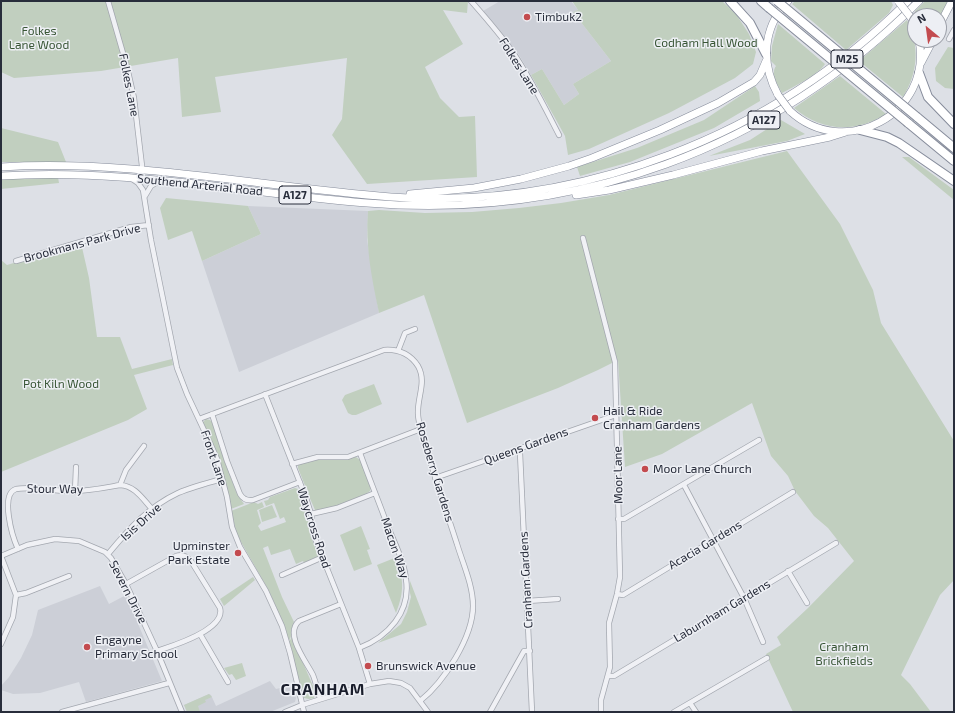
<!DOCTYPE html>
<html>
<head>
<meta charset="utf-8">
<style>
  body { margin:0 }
  #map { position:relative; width:955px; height:713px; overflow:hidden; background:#dde0e6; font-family:"Exo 2",sans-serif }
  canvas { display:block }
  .frame { position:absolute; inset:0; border:2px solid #282d3b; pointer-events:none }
  .north { position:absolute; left:907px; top:8px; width:40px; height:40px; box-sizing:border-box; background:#edeff4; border:1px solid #9ea1aa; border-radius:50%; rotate:331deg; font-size:11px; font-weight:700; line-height:16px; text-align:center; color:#282d3b }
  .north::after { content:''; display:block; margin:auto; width:14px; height:18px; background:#c34b4f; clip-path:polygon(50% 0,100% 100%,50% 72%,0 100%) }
</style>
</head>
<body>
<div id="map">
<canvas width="955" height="713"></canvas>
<div class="frame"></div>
<div class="north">N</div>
</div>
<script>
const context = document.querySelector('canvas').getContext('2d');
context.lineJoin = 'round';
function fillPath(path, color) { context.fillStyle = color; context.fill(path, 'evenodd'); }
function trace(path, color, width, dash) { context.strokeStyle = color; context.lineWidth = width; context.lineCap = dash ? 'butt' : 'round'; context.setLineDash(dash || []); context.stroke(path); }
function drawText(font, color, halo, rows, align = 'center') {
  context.font = font + ' "Exo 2",sans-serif'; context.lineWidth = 3; context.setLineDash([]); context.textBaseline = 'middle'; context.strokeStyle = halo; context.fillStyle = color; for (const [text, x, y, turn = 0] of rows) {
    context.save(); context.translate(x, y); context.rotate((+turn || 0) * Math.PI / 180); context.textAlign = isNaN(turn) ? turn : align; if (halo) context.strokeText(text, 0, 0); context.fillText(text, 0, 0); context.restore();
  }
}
fillPath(new Path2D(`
  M500 1H571L578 10 573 12 611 61 573 84 579 94 564 105 542 69 531 75 519 55 483 11Z
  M248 206 368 211 367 240 379 313 239 372 202 261 261 234Z
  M100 586 109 604 126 595 162 681 86 702 79 682 40 693 13 694 1 690V686L9 677 21 658 32 635 38 610Z
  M270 681 276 689 293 685 296 698 295 702 270 712H187L184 705 209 694 211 695 216 706Z`), '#cccfd7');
fillPath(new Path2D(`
  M1 1H468L467 13 443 10 463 44 425 67 440 98 459 117 475 116 477 177 367 184 332 135 342 119 347 58 215 77 221 112 182 117 178 58 101 71 14 78 1 72Z
  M572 1H722L736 14 749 34 756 52 753 64 735 78 669 113 589 149 568 155 565 136 531 75 542 69 564 105 579 94 573 84 611 61 573 12 578 10Z
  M795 1H891L893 5 889 13 846 50 792 4Z
  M925 1H948L939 18V16H917L915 11Z
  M907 20C920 46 918 73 903 97L859 61Z
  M778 24 825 64C818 75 793 87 782 93 778 85 770 74 776 66L771 61 772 46Z
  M948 47 954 48V89L945 88 936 81 935 68Z
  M840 76 886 114C856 133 822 132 794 108Z
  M755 86 759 92 760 101 714 128 630 162 580 176 577 167 637 148 704 120Z
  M781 120 805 134 787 141 709 156 750 140Z
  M1 128 58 142 66 162H1Z
  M787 151 840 224 873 290 881 323 954 441V580L940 595 901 675 910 684 931 712H793L766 654 781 645 777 637 808 608 854 561 828 528 814 516 795 491 788 476 771 456 752 403 662 454 625 467 618 360 598 370 558 388 467 423 424 295 379 313C372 279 365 246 368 211L379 210 425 213 472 212 519 208 561 203 609 195Z
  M902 157H909L954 190V200Z
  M58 177 59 183 1 189V179Z
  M166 198 248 206 261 234 202 261 192 231 168 240 160 208Z
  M81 243 89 278 97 337H120L132 369 172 359 173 365 134 375 147 409 128 420 1 472V260L7 265Z
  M374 384 382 404 356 415H352L348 413 342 400 345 395Z
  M206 419 210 420 212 422 222 450 224 460 237 494 244 504 231 509 219 460 203 424V422Z
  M356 457 360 460 371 487 370 491C360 499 328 511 315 510L308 494 309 493 307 488H306L298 468V464L318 459 341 460Z
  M295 488 298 489 307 513 310 534 318 555V558L305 564 303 561 296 564 290 549 271 555 268 546 263 548 282 597 294 622C290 629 293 635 289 641L284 625 269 591 237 535 231 511 254 502 258 504 262 502 264 507 257 510 261 523 258 526 261 531 286 522 284 517 280 519 274 503 266 506 264 501 268 500 270 497Z
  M272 505 277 517 262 522 259 510Z
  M361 526 370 549 367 550 372 564 354 571 340 535Z
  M397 557C403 580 405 590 396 613L377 565Z
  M253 577 255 580 224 606 220 599Z
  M410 581 427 625 378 643 401 624 407 612 411 597 410 593Z
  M292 637 316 693 314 698 309 699 304 698 301 692 289 642Z
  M242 663 246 676 236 680 232 674 229 675 224 668Z
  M209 694 212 697 205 700 206 702 198 706 200 712H187L184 705Z`), '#c1cfbf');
const minor = new Path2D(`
  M108 1 127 67 134 98 142 166 141 170
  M471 1C486 18 501 35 514 54 531 79 545 108 559 135
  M949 39 954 30
  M132 179 138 183 143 190 151 240 177 368 187 394 210 443 217 459 227 497 232 527 240 547 266 591 282 626 290 653 304 712
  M145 196 151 186 159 181
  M583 238 615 362 620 577 617 594 609 623 610 667 601 700V712
  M16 261 131 227 149 225
  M398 351 405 333 415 329
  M265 394 306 498 311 514 314 536 359 648 370 684
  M212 414 227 461 240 494C243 499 248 501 253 500L300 482
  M199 419 384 350C398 349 410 354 418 366 427 382 417 397 418 414 418 419 420 426 421 431 432 469 445 507 457 544 463 564 473 585 473 606 473 637 444 682 420 701
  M519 448 520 453 532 712
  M292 464 318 457H348L421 429
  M435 478 616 415
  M120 485 126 470 144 446
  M684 485 744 598 763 642
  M75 492 76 467
  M311 514 337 508 375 493
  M618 519H624L759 440
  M18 549C12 536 0 494 16 489 30 486 54 491 68 491 85 492 103 488 120 485 135 486 142 498 152 509
  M108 554C128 530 148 507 178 493 192 487 207 483 222 479
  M1 556 27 545 55 539 79 541 105 552 111 558 126 584 157 651 182 712
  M788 571 807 603
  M282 575 323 557
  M126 584 176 556C182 554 187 556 191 561L220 608C226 630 172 646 157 651
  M617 594 623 595 793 492
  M16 595 26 593 69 576
  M527 601 558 599
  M200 634 228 682
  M1 644 13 617 16 595 1 556
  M359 648C388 637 411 612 406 579 404 561 395 544 388 527 379 502 369 478 360 453
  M608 676H614L836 543
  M320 699C318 691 316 683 313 675 306 661 284 634 299 621L341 604
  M690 703 696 712
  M62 712 169 683
  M285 712 302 705 370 684 389 681 401 683 410 688 428 712
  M490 712 524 651H530
  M674 712 767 658`);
const trunk = new Path2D(`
  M912 19 915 26
  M939 26 952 1
  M921 63 933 40
  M778 95C761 64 762 28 788 1
  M790 111C844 161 933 114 919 40
  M1 167C132 159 261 187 391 197 581 210 773 136 908 1
  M1 176C124 168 245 193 367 203 576 220 771 150 919 1
  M410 194 474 188 521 179 569 166 592 158 660 130 718 103 754 82 760 75 766 61
  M576 195 609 190 673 175 762 151 830 137 846 132`);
const motorway = new Path2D(`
  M730 1 750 23 766 54
  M761 1 769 8
  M919 73 928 97 954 124
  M917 117 954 148
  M908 123 954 161
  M860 130 887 137 899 143 954 181`);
trace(minor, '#a3a7af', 6);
trace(trunk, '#868c9b', 8);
trace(motorway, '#868c9b', 10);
trace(minor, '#f0f1f5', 4.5);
trace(trunk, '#fff', 7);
trace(motorway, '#fff', 8);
const trunkBridge = new Path2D(`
  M898 1 912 19
  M778 95 790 111`);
const motorwayBridge = new Path2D(`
  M777 1 917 117
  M769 8 908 123`);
trace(trunkBridge, '#868c9b', 8, []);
trace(motorwayBridge, '#868c9b', 10, []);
trace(trunkBridge, '#fff', 7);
trace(motorwayBridge, '#fff', 8);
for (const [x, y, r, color] of [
  [527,17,4,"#c34b4f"],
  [595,418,4,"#c34b4f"],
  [645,469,4,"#c34b4f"],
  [238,553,4,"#c34b4f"],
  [87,647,4,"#c34b4f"],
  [368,666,4,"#c34b4f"]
]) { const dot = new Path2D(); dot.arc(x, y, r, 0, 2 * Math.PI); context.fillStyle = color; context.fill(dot); trace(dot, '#edeff4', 1.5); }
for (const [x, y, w] of [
  [847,59,32],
  [764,120,32],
  [295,195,32]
]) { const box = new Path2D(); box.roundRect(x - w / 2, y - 9, w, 18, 3); context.fillStyle = '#edeff4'; context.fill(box); trace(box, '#282d3b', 1); }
drawText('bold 11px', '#282d3b', null, [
  ["M25",847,59],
  ["A127",764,120],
  ["A127",295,195]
]);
drawText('12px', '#282d3b', '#edeff4', [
  ["Timbuk2",535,17],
  ["Hail & Ride",603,411],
  ["Cranham Gardens",603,425],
  ["Moor Lane Church",653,469],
  ["Upminster",230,546,"right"],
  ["Park Estate",230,560,"right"],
  ["Engayne",95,640],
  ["Primary School",95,654],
  ["Brunswick Avenue",376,666]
], 'left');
drawText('12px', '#395636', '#edeff4', [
  ["Folkes",39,31],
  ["Lane Wood",39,45],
  ["Codham Hall Wood",706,43],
  ["Pot Kiln Wood",61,384],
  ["Cranham",844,647],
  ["Brickfields",844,661]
]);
drawText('12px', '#282d3b', '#edeff4', [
  ["Folkes Lane",519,66,58],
  ["Folkes Lane",129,85,79],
  ["Southend Arterial Road",200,185,6],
  ["Brookmans Park Drive",82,243,-15],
  ["Queens Gardens",526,446,-20],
  ["Front Lane",214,458,71],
  ["Roseberry Gardens",435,472,73],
  ["Moor Lane",618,475,-91],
  ["Stour Way",55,489,1],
  ["Isis Drive",141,522,-42],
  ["Waycross Road",314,528,72],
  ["Acacia Gardens",705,545,-31],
  ["Macon Way",395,548,71],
  ["Cranham Gardens",526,580,-93],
  ["Severn Drive",128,592,63],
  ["Laburnham Gardens",722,611,-31]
]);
context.letterSpacing = '1px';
drawText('bold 16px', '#1a1e2c', '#edeff4', [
  ["CRANHAM",323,690]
]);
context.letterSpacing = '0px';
</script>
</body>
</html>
